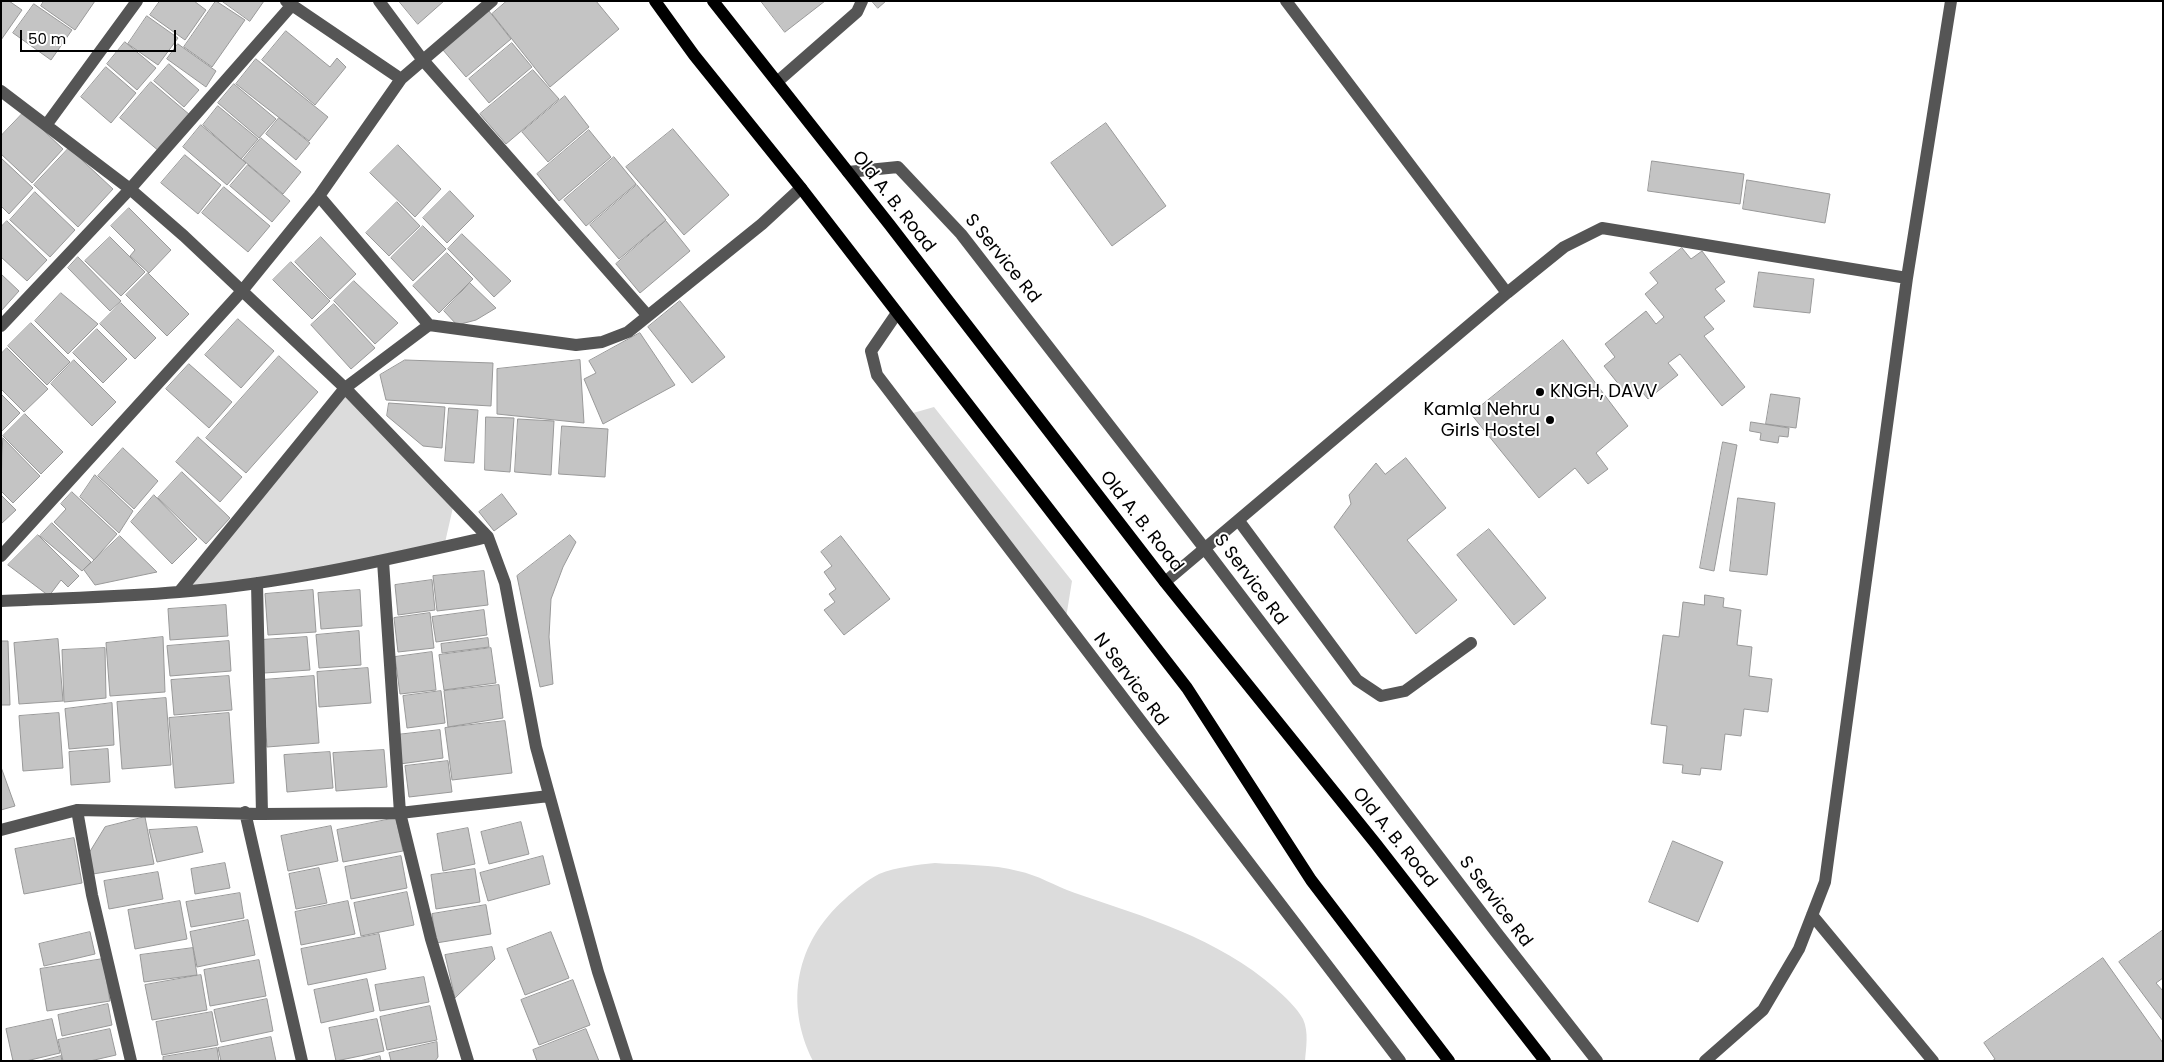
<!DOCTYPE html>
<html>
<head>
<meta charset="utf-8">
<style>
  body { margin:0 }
  #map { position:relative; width:2164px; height:1062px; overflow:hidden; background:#fff; font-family:Poppins,sans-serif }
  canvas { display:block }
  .frame { position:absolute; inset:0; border:2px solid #000; pointer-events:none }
  .scale { position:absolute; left:20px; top:30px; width:156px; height:22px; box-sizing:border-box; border:2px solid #000; border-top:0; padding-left:6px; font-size:15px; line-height:18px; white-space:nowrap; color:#000; -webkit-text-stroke:4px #fff; paint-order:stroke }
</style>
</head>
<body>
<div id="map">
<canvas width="2164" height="1062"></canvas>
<div class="frame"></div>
<div class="scale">50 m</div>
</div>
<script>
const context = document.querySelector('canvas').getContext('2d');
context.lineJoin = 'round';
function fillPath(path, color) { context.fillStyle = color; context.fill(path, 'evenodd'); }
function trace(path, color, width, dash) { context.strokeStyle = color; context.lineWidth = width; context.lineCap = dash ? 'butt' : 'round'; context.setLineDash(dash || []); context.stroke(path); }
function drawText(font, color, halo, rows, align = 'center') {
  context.font = font + ' Poppins,sans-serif'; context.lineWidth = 4; context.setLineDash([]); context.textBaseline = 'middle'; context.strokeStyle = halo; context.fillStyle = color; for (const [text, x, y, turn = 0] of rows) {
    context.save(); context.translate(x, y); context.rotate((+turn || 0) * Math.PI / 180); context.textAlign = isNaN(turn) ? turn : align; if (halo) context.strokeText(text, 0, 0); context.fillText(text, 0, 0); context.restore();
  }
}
fillPath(new Path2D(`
  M345 388 454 503 444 547 179 592Z
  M934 407 1072 581 1065 624 906 415Z
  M935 863C961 865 993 864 1018 871 1038 875 1055 886 1075 893 1145 917 1218 938 1275 988 1285 997 1297 1008 1303 1019 1309 1032 1306 1048 1305 1061H813C784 1003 796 942 845 899 855 890 867 880 879 874 897 867 916 865 935 863Z`), '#dcdcdc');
const building = new Path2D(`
  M1 1H9L22 10 1 40Z
  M44 1H95L75 30 41 6Z
  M160 1H194L206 10 185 40 150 15Z
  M216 1 245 20 212 67 184 47Z
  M222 1H264L250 21Z
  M399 1H444L418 24Z
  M507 1H596L619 29 550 87 492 14Z
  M761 1H825L785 32Z
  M872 1H886L878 8Z
  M34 4 72 30 51 60 13 33Z
  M489 11 511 39 466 77 443 50Z
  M147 16 178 38 158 65 128 44Z
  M286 31 330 67 337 58 346 67 315 105 262 60Z
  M125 42 156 68 137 90 107 64Z
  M512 43 532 67 489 103 469 79Z
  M178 44 216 71 206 87 167 59Z
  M256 59 328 117 309 141 236 84Z
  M169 64 199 90 184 107 154 81Z
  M106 67 136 93 111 123 81 97Z
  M533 70 559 99 506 144 480 114Z
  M151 82 190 115 160 152 120 118Z
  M234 84 276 119 259 138 218 103Z
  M565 96 589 127 548 162 522 132Z
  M218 106 258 139 241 159 203 125Z
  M24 112 63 149 32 183 1 154V136Z
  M279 118 310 143 296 160 266 134Z
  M1106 123 1166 206 1112 246 1051 163Z
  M201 125 246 163 227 185 183 147Z
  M673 129 729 195 684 235 626 167Z
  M589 130 611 157 559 201 537 174Z
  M261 138 301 172 283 194 243 160Z
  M398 145 441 189 415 217 370 173Z
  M69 148 113 189 78 227 34 185Z
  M185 155 221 185 198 214 161 183Z
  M614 157 636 184 586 226 564 200Z
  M1 158 33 188 9 214 1 206Z
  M1652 161 1744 174 1740 204 1648 191Z
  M248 165 290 201 272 222 230 186Z
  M1747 180 1830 194 1825 223 1743 209Z
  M637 185 666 220 619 259 590 225Z
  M224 187 270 226 248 252 202 213Z
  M450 191 474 216 447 243 423 218Z
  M35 192 75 230 50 257 10 220Z
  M397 202 420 226 389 256 366 233Z
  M129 208 171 250 149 273 130 256 135 250 111 226Z
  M7 221 47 260 27 281 1 257V227Z
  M666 221 690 251 640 293 616 264Z
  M423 226 446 249 413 281 391 258Z
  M462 234 511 281 494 297 448 249Z
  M110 237 145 272 121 296 85 261Z
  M321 237 356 274 330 299 295 262Z
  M1682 248 1691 259 1702 251 1725 282 1715 289 1725 301 1704 317 1714 329 1704 336 1745 387 1722 406 1680 354 1668 363 1678 375 1648 399 1638 387 1628 396 1604 366 1615 357 1605 344 1646 311 1656 324 1664 317 1645 294 1658 283 1650 273Z
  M447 253 473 279 439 313 413 286Z
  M78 257 121 301 110 311 68 268Z
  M291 262 330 301 312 319 273 280Z
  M1759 272 1814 279 1810 313 1754 307Z
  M148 273 189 314 167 336 126 295Z
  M1 274 19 291 1 311Z
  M354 281 398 323 375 344 334 301Z
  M470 283 496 308 476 320 457 325 444 311Z
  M61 293 98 324 68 354 35 321Z
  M680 301 725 357 692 383 648 327Z
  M121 303 156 338 135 359 100 324Z
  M334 304 375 348 351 369 311 325Z
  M238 319 274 351 241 388 205 355Z
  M31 323 70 362 47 385 8 346Z
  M97 329 127 359 103 383 73 353Z
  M640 333 675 385 603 424 584 379 596 373 589 361Z
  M1563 340 1628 426 1596 453 1608 469 1588 484 1575 468 1539 498 1471 414Z
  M7 348 48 389 24 412 1 389V354Z
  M279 356 318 392 246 473 206 438Z
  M74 360 116 402 92 426 51 384Z
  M405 360 493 363 491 406 386 400 380 375Z
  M580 360 584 423 497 414V369Z
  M189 364 232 402 209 428 166 389Z
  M1 394 20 413 1 432Z
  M1771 394 1800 398 1796 428 1766 424Z
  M389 403 445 407 442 448 423 446 387 416Z
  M449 408 478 410 474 463 445 461Z
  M25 414 63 452 41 474 3 436Z
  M486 417 514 418 510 472 485 470Z
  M518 419 554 421 551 475 515 472Z
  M1751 422 1789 428 1788 437 1779 436 1778 443 1760 440 1761 433 1750 431Z
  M562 426 608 429 605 477 559 474Z
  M198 437 242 477 220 502 176 462Z
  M3 438 40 476 13 503 1 491Z
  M1723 442 1737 445 1714 571 1700 568Z
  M123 448 158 481 134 509 98 476Z
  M1406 458 1446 508 1407 540 1457 600 1416 634 1334 527 1351 504 1349 495 1376 463 1385 474Z
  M182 472 230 518 206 544 158 498Z
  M95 475 133 511 119 533 80 497Z
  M72 492 117 534 94 560 54 522 66 509 61 504Z
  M502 494 517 514 494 531 479 512Z
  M1 495 16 510 1 524Z
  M154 495 197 539 172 564 131 522Z
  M1738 498 1775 503 1767 575 1730 571Z
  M52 523 91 562 82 571 40 536Z
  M1489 529 1546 598 1514 625 1457 555Z
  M38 535 79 576 68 587 61 580 49 596 8 565Z
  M570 535 576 542 563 567 551 599 549 637 553 684 540 687 517 576Z
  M120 536 157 572 95 585 84 570Z
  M841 536 890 599 844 635 824 610 835 602 829 594 836 589 824 572 832 566 821 552Z
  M484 571 488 605 437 611 433 576Z
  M432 580 435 610 398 615 395 585Z
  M313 590 316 632 268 635 265 594Z
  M360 590 362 626 321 629 318 593Z
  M1705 595 1724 598 1723 607 1741 610 1737 645 1752 647 1749 676 1772 679 1768 712 1744 709 1741 736 1725 734 1721 770 1701 768 1700 775 1682 773 1683 765 1663 763 1667 726 1651 724 1663 635 1679 637 1683 602 1704 605Z
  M226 605 228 636 170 640 168 609Z
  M484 610 487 635 436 642 432 617Z
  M430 613 434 648 398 652 394 618Z
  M359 631 361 665 319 668 316 635Z
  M163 637 165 692 110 696 106 643Z
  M307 637 310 670 264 673 261 640Z
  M488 638 489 647 442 653 441 644Z
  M58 639 63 701 19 704 14 643Z
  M1 641H8L10 705H1Z
  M229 641 231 671 170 676 167 646Z
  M105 648 106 698 64 702 62 650Z
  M491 648 496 683 444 690 439 655Z
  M432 652 436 690 400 694 395 657Z
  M368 668 371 703 319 707 317 672Z
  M229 676 232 710 174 715 171 680Z
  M314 676 319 743 267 747 262 680Z
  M499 685 503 718 448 727 444 691Z
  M441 691 445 723 407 728 403 696Z
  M166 698 171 765 122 769 117 702Z
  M112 703 114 745 69 749 65 709Z
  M59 713 63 768 23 771 19 716Z
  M229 713 234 783 175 788 169 718Z
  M505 721 512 773 452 780 445 728Z
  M440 730 443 758 400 764 396 735Z
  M108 749 110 782 71 785 69 752Z
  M384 750 387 787 336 791 333 753Z
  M330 752 333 788 287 792 284 755Z
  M448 761 452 792 409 797 405 766Z
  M1 767 15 806 1 810Z
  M145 817 154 864 93 874 89 853 105 827Z
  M396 818 403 851 343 862 337 830Z
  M521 822 529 854 489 864 481 832Z
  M331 826 338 861 288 871 281 836Z
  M197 827 203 852 157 862 149 830Z
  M468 828 475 864 443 871 437 834Z
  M74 838 82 883 24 894 15 849Z
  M1673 841 1723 862 1698 922 1649 902Z
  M401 856 407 888 351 899 345 867Z
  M543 856 550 884 488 901 480 873Z
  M225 863 230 888 195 894 191 869Z
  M319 868 327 903 296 909 289 874Z
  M475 869 480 902 436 909 431 875Z
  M158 872 163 899 109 909 104 881Z
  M407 892 414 925 361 936 354 903Z
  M240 893 244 918 191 927 186 902Z
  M180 901 187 939 135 949 128 910Z
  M348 901 355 934 301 945 295 912Z
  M486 905 491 934 436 943 432 914Z
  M248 920 255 955 197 967 190 932Z
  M2163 930V978L2156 983 2163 991V1021L2119 962Z
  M90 932 95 954 44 966 39 944Z
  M551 932 569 978 525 995 507 949Z
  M379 934 386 969 308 985 301 949Z
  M492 947 495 959 455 998 445 955Z
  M193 948 197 975 144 982 140 955Z
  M2103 958 2163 1043V1061H1992L1995 1059 1984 1043Z
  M103 959 110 1001 47 1011 40 969Z
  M259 960 266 996 210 1006 204 970Z
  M201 975 207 1010 152 1020 145 985Z
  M424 977 429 1002 380 1011 375 985Z
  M367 979 374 1011 321 1023 314 990Z
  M573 980 590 1025 539 1045 521 1000Z
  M267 999 273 1031 221 1042 214 1010Z
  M108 1004 112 1025 62 1036 58 1015Z
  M430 1006 437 1040 387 1050 380 1017Z
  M212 1012 218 1045 162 1055 156 1022Z
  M52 1019 60 1053 26 1061H13L6 1029Z
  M377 1019 384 1051 336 1061 329 1028Z
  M110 1029 116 1055 90 1061H63L58 1040Z
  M586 1029 599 1061H537L533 1050Z
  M271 1037 276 1061H221L218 1048Z
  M437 1042 438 1057 435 1061H391L389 1053Z
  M217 1048 219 1061H163V1057Z
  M61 1056 62 1061H40Z
  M380 1056 381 1061H360Z`);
fillPath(building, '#c4c4c4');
trace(building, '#999', 1);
trace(new Path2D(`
  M286 1 401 79
  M379 1 422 59 648 316
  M1286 1 1507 293
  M777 82 857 12 862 1
  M1 91 130 189 184 236 345 388 488 537 505 583 536 747 598 972 627 1061
  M47 124 137 1
  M848 172 898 167 961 234 1205 549 1496 932 1597 1061
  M319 196 429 325
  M897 313 871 351 877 375 1400 1061
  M1 326 130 189 292 5
  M1239 521 1357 680 1381 696 1405 691 1471 643
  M1 556 242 291 319 196 401 79 492 1
  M383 561 400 813 431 939 468 1061
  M1165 582 1507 293 1564 247 1602 228 1907 278
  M257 583 262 814
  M179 592 345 388 429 325 576 345 602 342 628 332 762 224 801 188
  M1 601C60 598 120 597 179 592 283 584 386 560 488 537
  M77 810 92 895 131 1061
  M245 812 302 1061
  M1 830 77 810 262 814 400 813 549 796
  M1812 915 1933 1061
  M1705 1061 1763 1010 1799 949 1825 882 1907 278 1951 1`), '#555', 12);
trace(new Path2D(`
  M655 1 694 55 801 188 1187 688 1311 880 1449 1061
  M713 1 889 224 1165 582 1376 844 1545 1061`), '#000', 12);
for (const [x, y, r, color] of [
  [1540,392,5,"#000"],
  [1550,420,5,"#000"]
]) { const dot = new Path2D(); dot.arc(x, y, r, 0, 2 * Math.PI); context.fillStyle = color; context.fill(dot); trace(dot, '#fff', 2); }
drawText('18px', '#000', '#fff', [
  ["Old A. B. Road",893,202,52],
  ["S Service Rd",1002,259,51],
  ["Old A. B. Road",1141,522,52],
  ["S Service Rd",1250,580,53],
  ["N Service Rd",1130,680,53],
  ["Old A. B. Road",1394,838,51],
  ["S Service Rd",1495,902,53]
]);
drawText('18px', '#000', '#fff', [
  ["KNGH, DAVV",1550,392],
  ["Kamla Nehru",1540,410,"right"],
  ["Girls Hostel",1540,431,"right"]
], 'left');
</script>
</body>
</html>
